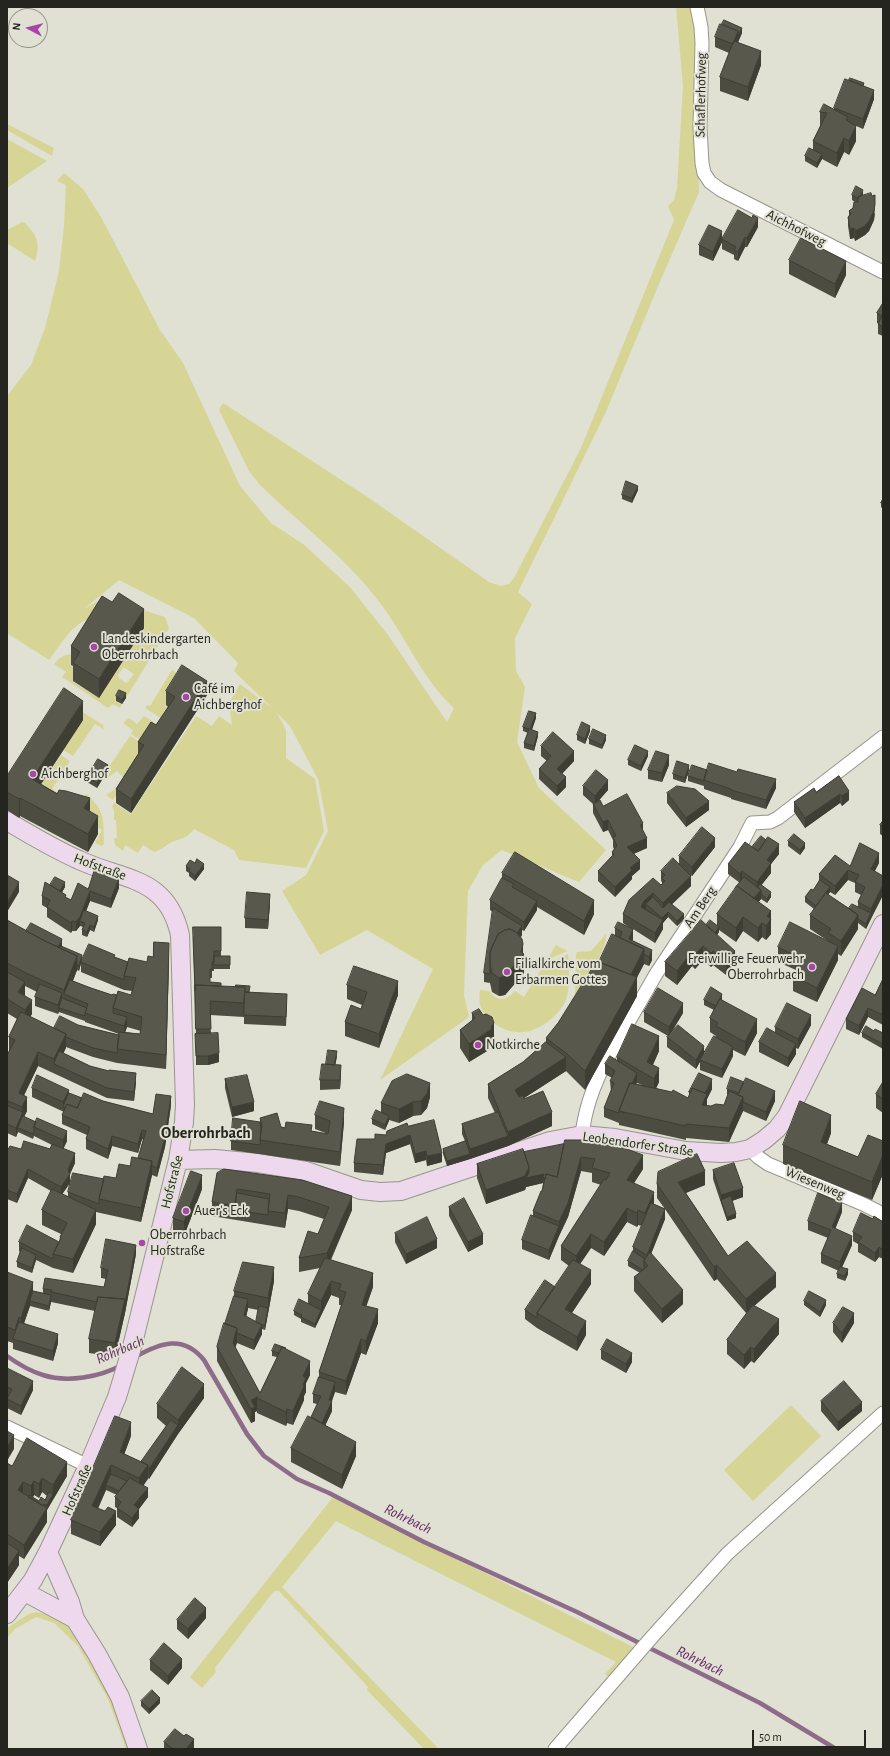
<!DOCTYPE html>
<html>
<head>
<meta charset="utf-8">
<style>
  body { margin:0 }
  #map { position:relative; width:890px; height:1756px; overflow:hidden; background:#e0e0d3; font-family:"Alegreya Sans",sans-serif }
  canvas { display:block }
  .frame { position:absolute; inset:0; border:8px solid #252520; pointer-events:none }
  .north { position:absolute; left:8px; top:8px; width:40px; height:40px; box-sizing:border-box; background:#e0e0d3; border:1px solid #95958b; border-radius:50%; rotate:277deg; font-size:11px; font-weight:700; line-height:16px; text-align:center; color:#252520 }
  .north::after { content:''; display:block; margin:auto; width:14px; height:18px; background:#a844aa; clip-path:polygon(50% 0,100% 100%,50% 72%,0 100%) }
  .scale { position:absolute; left:752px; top:1730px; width:114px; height:18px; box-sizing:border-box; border:2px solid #252520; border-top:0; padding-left:5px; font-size:12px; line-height:14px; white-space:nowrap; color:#252520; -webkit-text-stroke:3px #e0e0d3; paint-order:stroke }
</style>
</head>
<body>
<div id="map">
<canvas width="890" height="1756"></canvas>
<div class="frame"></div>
<div class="north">N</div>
<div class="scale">50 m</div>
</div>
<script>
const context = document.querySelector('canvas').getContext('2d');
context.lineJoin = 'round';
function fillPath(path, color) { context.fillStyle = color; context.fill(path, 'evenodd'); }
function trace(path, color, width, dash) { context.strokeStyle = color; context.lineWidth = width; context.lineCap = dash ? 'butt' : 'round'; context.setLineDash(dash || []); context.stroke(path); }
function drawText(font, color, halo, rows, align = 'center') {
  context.font = font + ' "Alegreya Sans",sans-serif'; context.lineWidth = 4; context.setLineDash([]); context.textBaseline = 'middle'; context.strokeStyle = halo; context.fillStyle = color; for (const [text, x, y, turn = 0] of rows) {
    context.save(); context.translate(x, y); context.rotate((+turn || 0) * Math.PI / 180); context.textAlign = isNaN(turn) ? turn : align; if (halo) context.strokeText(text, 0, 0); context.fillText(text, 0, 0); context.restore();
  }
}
fillPath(new Path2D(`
  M676 7H691L696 40 699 192 659 284 605 414 518 592 532 604 515 638 516 671 525 687 517 742 539 788 606 850 579 882 502 850 483 865 468 891 464 995 469 1017 380 1080 433 969 367 930 320 955 282 891 306 875 328 831 318 779 290 726 277 713 286 730V758L315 779 324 831 306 868 239 860 234 850 194 829C185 840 183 837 172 842 166 845 161 850 154 852L143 845 138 853 125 845 123 851 115 845 114 838H117L116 820H114V811L112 806 114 803 131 814 196 716 212 726 219 716 232 725 229 703 240 684 272 708 234 671 238 663 194 618 119 580 84 609 100 600 110 604 112 600C124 598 128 607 139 605L146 611 165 617 169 628 126 698 119 694 115 701 122 705 120 708 113 704 108 708 62 677 66 672 54 664C60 657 67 652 76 656L70 665 80 671 73 682 99 698 145 627 119 611C107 614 93 616 82 622 68 630 59 647 49 660L7 633V396L31 365 45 328 59 271 64 226 66 185 57 181 64 173 83 189 101 217 160 330 183 363 240 486 271 523 303 544 350 587 388 635 447 722 454 708C421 678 405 634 377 599 344 556 299 523 260 485L249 471 219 410 223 403 366 496 489 582 500 586 509 584 514 578 581 448 674 220 668 206 674 200 677 188 683 86ZM123 668H125L134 674 128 682 126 683 119 678 118 675Z
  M7 124 54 148 52 156 7 130Z
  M7 139 47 161 7 188Z
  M22 222 25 223C37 235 41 244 35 261L7 243V230Z
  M172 670 182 677 165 706 173 711 162 719 145 708 147 705 150 706Z
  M67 702 103 725 104 729 95 724 73 756 63 750Z
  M144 716 162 727 145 743 131 734 133 730 123 723 129 718 137 724Z
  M130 736 144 745 141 759 113 800 106 795 117 788 124 778 117 771 109 777 107 776 111 770 108 768Z
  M61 755 70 761 52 789 61 795 33 797Z
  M86 794C106 811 103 820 104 844L102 846 95 843 102 830 89 822 79 804Z
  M606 934C608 948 585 984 575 995L576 954 577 952 591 951Z
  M556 945 567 951 547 960Z
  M568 954C569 969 571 989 565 1002 558 1016 539 1031 524 1032 508 1034 487 1023 481 1008 479 1002 479 996 480 990L489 991C497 1002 506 1001 515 991L524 997 544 965Z
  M791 1405 821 1436 753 1501 724 1470Z
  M333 1497 633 1647 609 1677 605 1674 616 1662 336 1521 282 1587 439 1749H424L367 1690 368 1687 279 1591H274L215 1668 216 1672 202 1688 190 1677Z
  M36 1612 58 1616 75 1633 111 1696 131 1749H126L108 1699 78 1646 54 1623 36 1617 15 1629 7 1638V1628L29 1614Z`), '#d7d596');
trace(new Path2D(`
  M7 1356C18 1364 30 1371 43 1375 67 1383 100 1377 122 1365
  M135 1357C160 1343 183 1334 204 1360L247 1434 264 1456 297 1479 329 1493 424 1542 577 1612 760 1703 836 1749`), '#8d6c8a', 4.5);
const street = new Path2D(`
  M697 7 701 27 702 43 700 128 702 163 704 173 710 182 721 190 883 272
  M582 1135C585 1108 594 1084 606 1061L656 974 740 847 752 823 770 822 778 818 883 737
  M750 1149 758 1157 768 1164 863 1204 883 1214
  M7 1427 88 1466
  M555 1749 652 1637 727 1554 883 1413`);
const secondary = new Path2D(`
  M7 821C31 835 54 849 79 860 124 881 167 876 180 935L185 1105 184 1122 178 1160 132 1347 117 1397 88 1466 48 1552 33 1580 7 1614
  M178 1160 215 1159 258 1163 306 1171 361 1190 380 1192 401 1191 550 1141 582 1135 615 1138 686 1151 721 1153 736 1152 750 1149 764 1140 777 1129 787 1116 883 924
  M48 1552 70 1602 75 1619 97 1654 120 1697 138 1749
  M25 1592 75 1619`);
trace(street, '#96968a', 15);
trace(secondary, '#96968a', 20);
trace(street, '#fff', 13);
trace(secondary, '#edd8ed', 18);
fillPath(new Path2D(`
  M742 33 738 42 761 65 748 101 720 91V77L729 53 715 47V37Z
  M864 86 874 99 863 129 854 125 856 141 849 155 844 152 837 167 822 159 817 168 805 161V156L813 150V141L820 126V112L834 109V108Z
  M852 195H863L875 214 874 220 869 231 865 235 855 241 854 238 850 239 848 226V217L849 215V211L853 208 855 202 852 200Z
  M758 227 747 247H745L738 261 734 259V255L722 249V242L713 261 699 255V245Z
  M789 260 846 275 835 298 789 274Z
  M883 303V336L878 334V323H877V313Z
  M638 490 632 503 622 499V495Z
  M883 499V509L881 507V503Z
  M144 628 99 698 73 681V666L71 665V646Z
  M166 691 207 695 131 813 116 803V789L138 754V742L156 725 168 707 166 705Z
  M116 696 126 698 122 704 116 701Z
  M536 718 532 730 538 736 534 751 524 748V743L528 733 523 731V727Z
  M83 720 41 784 90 812 98 834 88 852 20 816 19 818 7 810V776Z
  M590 731 585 744 577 740V735Z
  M589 739 606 740 602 749 589 744Z
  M541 746 574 761 562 774 566 787 557 796 539 779V769L547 761 541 756Z
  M648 756 641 771 628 765V760Z
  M669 765 662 782 648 779V770Z
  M108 770 97 788 87 782V777Z
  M689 770 685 783 673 779V774Z
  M707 770 776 788 766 809 731 799V798L704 789V786L688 781V776Z
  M839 776 849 800 842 806 840 803 805 828 794 812V802L816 792Z
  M583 786 608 790 598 801 603 806 643 830 647 848 634 854 640 869 632 876V879L615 897 598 881V871L612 856V852L614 849 613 847V840L608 830 603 832 593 813V804L583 795Z
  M667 793 709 810 686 827 667 803Z
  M883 821V836L880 834V825Z
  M788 841 805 848 800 855 788 846Z
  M715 847 692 876 687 873 691 886 672 904 684 919 677 926 668 917 663 923V929L655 943 633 929V939L632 941 652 950V960L649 966 644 964 637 977V996L585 1090 566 1071 524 1098 552 1126 508 1146 470 1159 447 1166 443 1154V1149L465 1141 462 1134V1124L495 1113 488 1098V1084L523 1062 546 1042V1038L558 1023 599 962 615 935V928L632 929 623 923V914L662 884V882L661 881V871L679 864V856Z
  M752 847 779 854 771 864V873L761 885 771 897 767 903 761 899 758 902 771 911V934L766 940 762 937 758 942 743 931 736 942 719 930V932L717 935 735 965 726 975 713 965 711 967 703 960 695 969 692 966 677 985 665 976V962L706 925 717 926V914L740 883 728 874V864Z
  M879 863 874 871 883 876V895L866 929 858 923V929L841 956 838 954V960L817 1002 793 991V976L796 970 778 962V947L828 941 810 929V915L814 909 805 902V897L813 890 819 882V874L850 866ZM848 880 855 883V892L861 895 858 902V907L849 908 828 895 830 892 835 895Z
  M186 866 204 869 195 881 189 876V873L186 871Z
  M502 873 594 914 584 935 537 907V910L524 931 522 930V935L521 937 523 954 524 973 505 995 499 996 492 992 490 983 484 982V973L493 912 490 910V900L502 878Z
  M50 885 65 887 62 892 66 898 71 900 88 889 119 888 111 908 90 901 86 911 98 920 94 932 90 930 87 937 82 935V930L83 927 80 926 76 931H72L71 933 47 917V908L42 905V896Z
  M270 903 268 929 245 928V918Z
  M7 920 26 931 62 947 82 960 115 957 128 962H147L153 957 169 958 166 1069 117 1063 93 1057 66 1047 63 1053 90 1066 136 1082 134 1101 107 1098 38 1066 24 1095 27 1111 24 1117 67 1141 63 1148 75 1163 70 1174V1183L62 1194 68 1197V1192L104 1179 116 1178 138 1158 143 1140 142 1139 138 1153 112 1146 108 1159 86 1149V1139L87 1135 62 1124V1115L64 1112 32 1097V1088L69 1094 82 1098 103 1101 153 1114 171 1105 165 1147 157 1177 152 1175 141 1222 96 1212V1224L73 1273 53 1268 36 1260 32 1273 17 1267V1262L20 1252 19 1251V1242H59L60 1237 61 1234 42 1225V1210L51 1191 28 1178 17 1203 7 1199V1151L21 1149H50L52 1145 34 1136 33 1139 18 1132 16 1137 7 1133V1055L9 1052V1037L17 1019 7 1013ZM81 963V972L124 990 132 991 131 995H112L91 988 73 981 77 970 79 971ZM25 986 37 992 35 997V1006L58 1014 59 1012 85 1021V1022L119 1034V1035L78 1025 54 1028 30 1017 32 1014 25 995ZM127 1027 141 1031 140 1034 125 1032Z
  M221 927V956H230V969H214V971H212V978H210V982L221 986 250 992 287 1003 286 1026 244 1024V1017L210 1015 211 1034 219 1062 208 1065H196V1034L193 937Z
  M883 979V1025L868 1017 859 1035 846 1029V1019L875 995Z
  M347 985 398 995 379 1048 345 1036V1022L361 1009 362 1005 347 999Z
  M722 998V1000L757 1033 745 1056 733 1050V1056L722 1078 700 1070V1061L696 1069 667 1047V1037L668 1036 644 1022V1012L683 1013 671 1033 704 1054 716 1037V1036L710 1032V1018L714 1010 704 1005V1000Z
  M472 1013 494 1042 492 1044V1048L469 1062 460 1048V1030L472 1021Z
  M811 1025 798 1049 796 1048V1054L788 1067 759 1052V1042L775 1033V1027Z
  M874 1031 883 1033V1049L862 1037V1033Z
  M659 1051 653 1065 659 1082 656 1088 688 1098 689 1096V1092L712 1089 707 1099V1106H711L724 1105 728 1094H727V1089L775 1101 766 1121 743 1111 729 1142 686 1138V1140L619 1125V1123L604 1117V1108L611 1091 610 1081 612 1078 605 1074V1064L617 1060V1057ZM637 1083 642 1085 636 1084Z
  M337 1056 335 1065 341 1075 340 1089 320 1090V1080L326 1064Z
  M225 1079 254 1111 232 1117 225 1088Z
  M883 1082V1113L876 1108V1094Z
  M430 1097 427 1108 421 1115 413 1116 399 1123 389 1120 385 1130 372 1124V1119L381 1113V1103Z
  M315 1115 344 1122 340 1166 231 1150V1141L260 1122V1118L281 1127 312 1131 328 1134 315 1129Z
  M408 1126 442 1162 427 1166 426 1160 415 1163 410 1144 386 1153 383 1175 354 1172V1163L375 1139 386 1135Z
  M831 1133 827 1144 858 1157 883 1141V1174L872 1200 783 1164V1145Z
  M564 1144 643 1169 634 1183 654 1204 665 1209 657 1198V1184L705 1185 686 1193 728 1256 776 1287 754 1306 779 1334 754 1363 751 1361 744 1369 727 1354V1340L749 1310 746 1313 717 1279 714 1281 665 1209V1219L651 1254 683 1304 662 1323 634 1291V1277L640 1273 628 1266V1261L633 1251V1247L642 1226 638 1225 637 1227 627 1222 604 1256 591 1248 580 1264 591 1284 572 1313 586 1335 577 1351 537 1328 525 1319V1310L555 1287 569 1266 561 1260V1246L601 1185 592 1182V1173L581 1171 568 1217 559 1236 549 1260 522 1249V1240L533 1216V1211L542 1191 543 1183 526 1187 525 1190 486 1204 477 1178V1164L524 1152Z
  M713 1170 743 1197 732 1201 736 1218 727 1221 713 1179Z
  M217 1173 352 1210 331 1260 373 1287 366 1306 378 1323 366 1355 361 1353 346 1395 335 1392 332 1401V1411L325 1426 356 1456 342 1489 291 1462V1448L311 1418 317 1404 313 1403V1394L319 1377V1372L341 1305H339V1298L331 1295 315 1328 301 1322V1319L294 1315V1311L308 1303V1294L320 1268 299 1272V1258L318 1234 324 1219 299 1211 288 1209 285 1228 212 1216V1202Z
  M202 1189 184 1236 173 1232V1218Z
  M449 1207 483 1244 468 1252 449 1216Z
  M842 1212 835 1229 852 1245 842 1267 848 1274 845 1281 837 1278V1274L839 1271 821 1263V1254L828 1238 808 1230V1221Z
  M873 1219 883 1222V1259L879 1257 875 1262 858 1252V1244L853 1241V1232Z
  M395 1233 437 1248 406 1264 395 1242Z
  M136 1254 125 1313 115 1357 89 1353V1339L95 1311 51 1302 49 1311 30 1306 24 1323 58 1343 53 1361 13 1349V1343L7 1341V1272L33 1291 43 1293V1289L104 1287 106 1279 101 1278V1268Z
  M274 1281 265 1330 262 1329V1334L254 1350 237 1343 235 1348 260 1393 277 1357 272 1356V1351L286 1349 310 1375 306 1383V1392L304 1396V1400L293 1425 287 1423 286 1426 257 1413V1411L255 1412V1421L251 1423 217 1361V1347L234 1296V1291ZM248 1308 258 1310 256 1322 246 1317Z
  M804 1301 826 1305 820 1317 804 1305Z
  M833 1323H854L842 1343 833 1332Z
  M601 1350 632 1362 626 1373 601 1359Z
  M7 1368 33 1390 21 1415 7 1408V1399L8 1397 7 1396Z
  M204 1398 178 1434 149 1479 148 1478 143 1485 148 1497 139 1509V1518L132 1527 117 1517V1508L115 1507V1497L117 1495 106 1490 98 1509 116 1525 100 1546 71 1534V1520L131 1436 124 1454 141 1462 166 1426 157 1418V1404Z
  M821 1401 862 1411 838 1431 821 1411Z
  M7 1463 12 1466 67 1476 47 1510V1522L24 1559 19 1556V1565L7 1583ZM42 1492 47 1496 45 1500 39 1501 33 1497 34 1495 39 1498Z
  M206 1618 188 1639 177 1629V1620Z
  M150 1660 182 1668 168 1685 150 1670Z
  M141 1701 160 1703 149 1714 141 1706Z
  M184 1736 194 1739V1749H164V1742Z`), '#4c4c41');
fillPath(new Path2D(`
  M742 28V33L733 54V44L738 31Z
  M761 51V65L748 101V87Z
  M874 90V99L863 129V119Z
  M856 126V141L849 155V141Z
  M844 138V152L837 167V153Z
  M822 154V159L817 168V163Z
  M863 190V195L859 203V199Z
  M875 204 874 220 869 231 865 235 855 241V231Z
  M758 218V227L747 247V238Z
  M854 228V238L850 239V229Z
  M722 231V242L713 261V252Z
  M745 237V247L738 261V252Z
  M846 261V275L835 298V284Z
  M638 486V490L632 503V498Z
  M144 609V628L99 698V679Z
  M207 681V695L131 813V799Z
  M126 693V698L122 704V700Z
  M83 701V720L32 798V779Z
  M536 713V718L530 734V729Z
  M590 726V731L585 744V739Z
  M538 732V736L534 751V746Z
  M606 735V740L602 749V745Z
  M574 751V761L557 779V769Z
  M648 751V756L641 771V766Z
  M669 755V765L662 782V773Z
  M108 765V770L97 788V783Z
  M689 765V770L685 783V778Z
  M566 777V787L557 796V786Z
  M776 779V788L766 809V800Z
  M608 780V790L595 805V796Z
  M849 791V800L842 806V796Z
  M840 794V803L805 828V818Z
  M20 798V816L19 818V799Z
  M90 798V817L84 808Z
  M709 801V810L686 827V818Z
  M98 816V834L88 852V834Z
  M608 820V830L603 832V822Z
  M643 823V833L640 825Z
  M647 838V848L627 856V847Z
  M715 838V847L692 876V867Z
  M805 843V848L800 855V850Z
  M779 844V854L771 864V873L757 891V882L767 860Z
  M879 853V863L871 879V869Z
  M640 860V869L632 876V879L615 897V887L630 868Z
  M204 864V869L195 881V876Z
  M848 870V880L835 895V886Z
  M742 871V880L740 883V874Z
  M691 876V886L663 913V903Z
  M119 878V888L111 908V899Z
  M19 882V892L7 912V903Z
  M65 882V887L60 896V891Z
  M883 885V895L871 918V909Z
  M830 887V892L816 911V906Z
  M761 890V899L752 911V901Z
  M90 891V901L82 922 80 921V926L76 931V922Z
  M771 892V897L767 903V899Z
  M653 893V902L646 904V909L644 910 641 907 644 901Z
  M270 894V903L268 929V920Z
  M594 900V914L584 935V921Z
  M537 901V910L524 931V922Z
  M771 911V934L766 940V926L767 916Z
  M668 912V917L663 923V929L655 943V933L662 921V918Z
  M871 913V918L866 929V924Z
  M684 914V919L677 926V921Z
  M858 915V929L841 956V941Z
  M98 916V920L94 932V927Z
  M743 917V931L736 942V928Z
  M72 921V931L71 933V923Z
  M762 923V937L758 942V928Z
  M90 925V930L87 937V932Z
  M522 926V935L513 949V939Z
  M719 927V932L711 943V938Z
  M633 929V939L629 947V939Z
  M62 939V949L56 951Z
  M169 943V958L166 1069V1055Z
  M523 944V956L524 954V973L505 995 499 996V978Z
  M703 946V960L695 969V955Z
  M838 946V960L817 1002V988Z
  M644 949V964L629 993V978Z
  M652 950V960L649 966V957Z
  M713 951V965L711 967V953Z
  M735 951V965L726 975V961Z
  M692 952V966L677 985V971Z
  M82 955V960L79 971V966Z
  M77 956V970L67 995 64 994V990Z
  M637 977V996L585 1090V1071Z
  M398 981V995L379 1048V1034Z
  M25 982V996L18 1006V992Z
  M62 993V1003L59 1008 58 1014V1005Z
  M722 994V998L716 1011V1006Z
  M32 1000V1014L25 1024V1010Z
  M683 1003V1013L669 1036V1027Z
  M868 1008V1017L859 1035V1026Z
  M811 1015V1025L798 1049V1039Z
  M127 1017V1027L124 1036V1026Z
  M757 1019V1033L745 1056V1042Z
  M494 1023V1042L492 1044V1048L469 1062V1044Z
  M66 1034V1048L57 1066 54 1064V1059Z
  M659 1036V1051L648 1075 647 1062Z
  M796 1044V1054L788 1067V1058Z
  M704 1046V1055L696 1069V1060Z
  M733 1047V1056L722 1078V1069Z
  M337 1051V1056L334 1073V1068Z
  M38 1052V1066L19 1106V1093Z
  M219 1053V1062L208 1065V1056Z
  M566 1057V1071L515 1104V1090Z
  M341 1065V1075L340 1089V1080Z
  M659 1068V1082L654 1093V1079Z
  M136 1073V1082L134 1101V1092Z
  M637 1073V1082L624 1113 620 1112Z
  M712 1079V1089L707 1099V1108L702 1105 703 1097Z
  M430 1083V1097L427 1108 421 1115V1101Z
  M69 1090V1099L63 1107V1102Z
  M775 1091V1101L766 1121V1112Z
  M171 1096V1105L165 1147 157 1177V1168Z
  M27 1097V1111L18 1128V1132L16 1137V1128L22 1113V1107Z
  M743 1097V1111L729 1142V1128Z
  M254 1102V1111L232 1117V1107Z
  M413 1102V1116L399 1123V1109Z
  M344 1108V1122L340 1166V1152Z
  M552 1112V1126L508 1146 470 1159 447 1166V1161L470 1154V1149L508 1136V1132Z
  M831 1115V1133L821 1160V1142Z
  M389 1116V1121L385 1130V1125Z
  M142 1130V1139L138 1153V1144Z
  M67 1131V1141L63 1150V1140Z
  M410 1135V1144L386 1153 383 1175V1165L386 1144Z
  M112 1136V1146L108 1159V1149Z
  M426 1151V1160L415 1163V1154Z
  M75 1153V1163L70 1174V1183L61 1196V1187Z
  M442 1153V1162L427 1166V1156Z
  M643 1155V1169L627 1194V1180Z
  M883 1155V1174L872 1200V1182Z
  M581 1157V1171L568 1217 559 1236V1222Z
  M152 1161V1175L141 1222V1208Z
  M529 1167 544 1174 543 1183 526 1187 525 1190 486 1204V1190Z
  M28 1169V1178L17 1203V1194Z
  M705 1171V1185L678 1196V1182Z
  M202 1175V1189L184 1236V1222Z
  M743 1188V1197L723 1204 721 1200V1195Z
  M654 1192V1206L645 1227V1213Z
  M288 1195V1209L285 1228V1213Z
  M352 1196V1210L327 1267V1253Z
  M842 1203V1212L832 1237V1227Z
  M627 1208V1222L604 1256V1242Z
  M665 1209V1219L647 1264V1255Z
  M96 1210V1224L73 1273V1259Z
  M638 1210V1225L637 1227V1213Z
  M736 1214V1218L727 1221V1217Z
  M559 1226V1236L549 1260V1250Z
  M483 1234V1244L468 1252V1242Z
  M591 1234V1248L576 1270V1256Z
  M852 1236V1245L840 1272V1262Z
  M437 1239V1248L406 1264V1254Z
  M136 1245V1254L125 1313 115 1357V1343Z
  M879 1247V1257L875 1262V1253Z
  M36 1255V1260L32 1273V1268Z
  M717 1265V1279L714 1281V1267Z
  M274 1267V1281L265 1330V1325L268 1308V1298Z
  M848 1269V1274L845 1281V1276Z
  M591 1270V1284L565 1323V1309Z
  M373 1273V1287L362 1319V1305Z
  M776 1273V1287L746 1313V1299Z
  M331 1281V1295L315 1328V1324L321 1310V1301Z
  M33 1282V1296L30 1301V1306L21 1332V1318Z
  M683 1290V1304L662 1323V1309Z
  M51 1297V1302L49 1311V1306Z
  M248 1299V1309L244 1325V1315Z
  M826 1300V1305L820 1317V1312Z
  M378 1309V1323L366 1355V1341Z
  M854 1313V1323L842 1343V1333Z
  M19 1317V1331L15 1340V1330Z
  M779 1319V1334L754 1363V1349Z
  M586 1321V1335L577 1351V1337Z
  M262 1325V1334L254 1350V1340Z
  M237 1328V1342L233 1357V1343Z
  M58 1334V1343L53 1361V1351Z
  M361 1339V1353L346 1395V1381Z
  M751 1347V1361L744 1369V1355Z
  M632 1353V1362L626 1373V1364Z
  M310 1361V1375L306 1383V1392L304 1396V1400L293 1425V1411L303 1376Z
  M33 1381V1390L21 1415V1406Z
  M335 1382V1392L329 1408 332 1401V1411L322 1432V1423L329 1400Z
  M204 1384V1398L178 1434 149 1479V1469L178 1425V1420Z
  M258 1397 257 1398V1411L255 1412V1421L251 1423V1400Z
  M862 1402V1411L838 1431V1422Z
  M287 1409V1423L286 1426V1412Z
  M131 1422V1436L120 1466V1452Z
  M14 1435V1449L7 1461V1447Z
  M356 1442V1456L342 1489V1475Z
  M67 1462V1476L47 1510V1522L24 1559V1545L47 1508V1505L53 1494V1485Z
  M111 1465V1479L106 1485V1490L92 1520V1506Z
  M148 1465V1479L139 1492V1478Z
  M42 1478V1492L39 1498V1484Z
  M34 1481V1495L31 1501V1486Z
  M23 1482V1496L18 1490Z
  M148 1488V1497L139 1509V1518L132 1527V1518L134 1505Z
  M116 1511V1525L100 1546V1532Z
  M19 1551V1565L7 1583V1569Z
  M206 1608V1618L188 1639V1629Z
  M182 1659V1668L168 1685V1676Z
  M160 1698V1703L149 1714V1709Z
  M194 1739V1749H186Z`), '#3e3e35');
const building = new Path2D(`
  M724 20 742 28 738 36V31L722 24Z
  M720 24 738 31 733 44 715 37Z
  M734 41 761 51 748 87 720 77Z
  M850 78 864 83 863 86 849 80Z
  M845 79 874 90 863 119 834 108Z
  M824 104 848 117 846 120 856 126 849 141 844 138 837 153 813 141 827 113 820 112Z
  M809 148 822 154 817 163 805 156Z
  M856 186 863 190 860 196 858 197V198L852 195Z
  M871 193 872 196 875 195V204L874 211 869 221 865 226 855 231 854 228 850 229 848 217 851 214 849 211 853 208 854 202H858V197Z
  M738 210 752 218 753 215 758 218 747 238 745 237 738 252 734 250 736 247 722 239Z
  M709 225 722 231 713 252 699 245Z
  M801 238 846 261 835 284 789 260Z
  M883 303V327L878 324 882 316 877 313Z
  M626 481 638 486 632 498 622 495Z
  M883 499V504L881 503Z
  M119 593 144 609 99 679 73 663 80 652 71 646 102 596 112 602Z
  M182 665 207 681 131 799 116 789 144 745 138 742 151 722 156 725 175 697 166 691Z
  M64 688 83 701 32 779 57 794 59 790 66 791 90 798 84 808 98 816 88 834 20 798 19 799 7 792V776Z
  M119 690 126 693 122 700 116 696Z
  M529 711 536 713 530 729 538 732 534 746 524 743 529 729 523 727Z
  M582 722 590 726 585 739 577 735Z
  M593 729 606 735 602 745 589 739Z
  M553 732 574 751 557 769 566 777 557 786 539 769 551 756 541 746Z
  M635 745 648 751 641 766 628 760Z
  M656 751 669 755 662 773 648 770Z
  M98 759 108 765 97 783 87 777Z
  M677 761 689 765 685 778 673 774Z
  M709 763 737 772 738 769 776 779 766 800 731 790V789L704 780Z
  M692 765 707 770 704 781 688 776Z
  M596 770 608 780 595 796 583 786Z
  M839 776 849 791 842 796 840 794 805 818 794 802 814 788 816 792Z
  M677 786 695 789 709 801 686 818 667 793Z
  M627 794 643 823 640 825 647 838 627 847 640 860 630 868 632 870 615 887 598 871 614 854 612 852 617 846 613 837 616 836 608 820 603 822 593 804 600 800 603 806Z
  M883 821V827L880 825Z
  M702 827 715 838 692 867 679 856Z
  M794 834 805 843 800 850 788 841Z
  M761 836 766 840 758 851 752 847Z
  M768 837 779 844 767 860 771 863 757 882 742 871 740 874 728 864 745 842 758 851Z
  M860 843 879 853 871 869 883 876V885L871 909 858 902 865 887 855 882 859 875 848 870 835 886 819 874 835 855 850 866Z
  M515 852 594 900 584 921 502 873Z
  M673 858 691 876 663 903 653 893 644 901 641 907 663 920 655 933 623 914 629 900 653 878 661 885 665 881 662 878 665 875 661 871Z
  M197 859 204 864 195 876 189 871 190 869 186 866 190 860 195 863Z
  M95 869 119 878 111 899 90 891 80 917 76 922 72 921 71 923 47 907 50 900 42 896 45 882 66 895 65 897 71 900 78 883 88 889Z
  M7 875 19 882 7 903Z
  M55 877 65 882 60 891 50 885Z
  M744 877 761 890 754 898 737 886 735 888Z
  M502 878 514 884 512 887 537 901 524 922 490 900Z
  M820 880 830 887 816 906 805 897 811 889 813 890Z
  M760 884 771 892 767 899 761 894V890L758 887Z
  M737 886 771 911 767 916 771 919 766 926 762 923 758 928 743 917 736 928 717 914Z
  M247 892 270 894 268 920 245 918Z
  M826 893 858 915 841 941 828 933 831 929 810 915Z
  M653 897 663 908 669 902 684 914 677 921 668 912 662 918 646 904Z
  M852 904 871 913 866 924 858 919V915L849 908Z
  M493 908 522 926 517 933 516 932 510 929 505 930 498 934 490 952V974L484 973Z
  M84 910 98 916 94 927 90 925 87 932 82 930 85 923 80 921Z
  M7 920 45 941 77 956 64 990 28 974 7 963Z
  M701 920 735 951 726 961 713 951 711 953 703 946 695 955 692 952 677 971 665 962Z
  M710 920 719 927 715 933 706 925Z
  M618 922 633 929 629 939 652 950 649 957 644 954V949L620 938 622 932 615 928Z
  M790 922 838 946 817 988 793 976 802 959 778 947Z
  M31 923 62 939 58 947 45 941 26 931Z
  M193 927H221V951H214V962H212V969H210V982L221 983V986L195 985V990Z
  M510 929 516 932 522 939 523 944 521 952 524 954 505 976 499 978 492 973 490 965V952L498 934 505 930Z
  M612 934 644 949 631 975 599 962Z
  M154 942 169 943 166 1055 117 1049 119 1032 140 1034 142 1017 113 1008 118 991 131 995 136 978 124 976 129 958 147 962 148 956 153 957Z
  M89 944 115 955 114 957 128 962 124 976V980L81 962Z
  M61 946 82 955 79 966 77 965V956L60 948Z
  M214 956H230V965H214Z
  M597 961 637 977 585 1071 566 1053 546 1038 558 1023Z
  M354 966 398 981 379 1034 345 1022 351 1005 361 1009 367 992 347 985Z
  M7 972 25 982 18 992 32 1000 25 1010 7 999Z
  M883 979V1015L868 1008 859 1026 846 1019 862 988 875 995Z
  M70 980 91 988 112 995 113 994 117 995 113 1008V1013L127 1017 124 1026 85 1013 88 1004 64 994Z
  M40 984 62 993 58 1005 35 997Z
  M195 985 245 987 244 1003 210 1001 211 1029H196Z
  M236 985 250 986 249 992H245V987H236Z
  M711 987 722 994 716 1006 704 1000Z
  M658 988 683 1003 669 1027 644 1012Z
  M245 992 287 994 286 1017 244 1015Z
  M62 998 87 1008 85 1013V1016L59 1008Z
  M720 999 757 1019 745 1042 716 1026 718 1023 710 1018Z
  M787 1003 811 1015 798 1039 775 1027Z
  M479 1009 483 1015 486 1014 492 1017 494 1023 491 1027 492 1029 469 1044 460 1030 475 1018 472 1013Z
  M21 1012 66 1034 54 1059 38 1052 19 1093 27 1097 22 1107 8 1101 7 1104V1055L15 1040 9 1037Z
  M60 1016 78 1025 119 1035 117 1053 93 1048 66 1037V1034L54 1028Z
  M632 1024 659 1036 647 1062 659 1068 654 1079 617 1057Z
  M678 1025 704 1046 696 1060 667 1037Z
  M866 1026 874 1031 875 1029 883 1033V1044L862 1033Z
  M767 1028 796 1044 788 1058 759 1042Z
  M218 1033 219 1053 208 1056H196L195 1034Z
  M714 1036 733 1047 722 1069 700 1060Z
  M546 1042 566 1057 515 1090 519 1097 523 1095 524 1099 543 1091 552 1112 508 1132 488 1084 523 1062Z
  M328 1050 337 1051 334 1065 326 1064Z
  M59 1051 90 1066 109 1071V1070L136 1073 134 1092 107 1088 54 1064Z
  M610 1056 637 1073 632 1084 630 1083 619 1111V1113L604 1108 614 1083 610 1081 615 1071 605 1064Z
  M322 1064 341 1065 340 1080H320Z
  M699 1073 712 1079 705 1093 692 1088 691 1092H689Z
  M407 1074 430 1083 427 1094 421 1101 413 1102 399 1109 381 1103 392 1081Z
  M37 1075 69 1090 63 1102 32 1088Z
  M247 1075 254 1102 232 1107 225 1079Z
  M731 1077 744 1082 739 1093 727 1089Z
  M746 1078 775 1091 766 1112 743 1102V1097L738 1095Z
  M883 1082V1099L876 1094Z
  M630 1083 672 1092 673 1090 688 1098 692 1088 707 1094 702 1105 711 1106 716 1104 724 1105 729 1091 743 1097 729 1128 686 1124V1126L619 1111Z
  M69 1093 82 1098 77 1108 67 1104 65 1108 63 1107Z
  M84 1093 103 1101 153 1114 156 1094 171 1096 165 1137 157 1168 152 1166V1161L138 1158 146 1131 142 1130 138 1144 112 1136 108 1149 86 1139 90 1127 62 1115 67 1104 77 1108Z
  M320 1101 344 1108 340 1152 260 1140 262 1125 260 1118 277 1113 281 1127 285 1128 286 1122 312 1125 311 1131 328 1134 330 1121 315 1115Z
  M800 1101 831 1115 821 1142 858 1157 868 1135 883 1141V1155L872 1182 783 1145Z
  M8 1106 23 1112 16 1128 7 1124V1109Z
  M376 1110 389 1116 385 1125 372 1119Z
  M498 1112 508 1136 470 1149 462 1124Z
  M23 1116 36 1122 34 1127V1131L33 1134 18 1128Z
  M37 1118 67 1131 63 1140 34 1127Z
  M233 1118 260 1122 261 1128 260 1145 231 1141Z
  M434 1120 442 1153 427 1156 426 1151 415 1154 410 1135 386 1144 383 1165 354 1163 357 1139H375V1134L386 1135 387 1131 407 1123 408 1126Z
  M565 1140H602L643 1155 627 1180 654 1192 645 1213 638 1210 637 1213 627 1208 604 1242 591 1234 576 1256 561 1246 604 1179 606 1180 610 1173 592 1168 595 1159 581 1157 568 1203 559 1222 533 1211 541 1191H542L546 1174 557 1177Z
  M24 1141 50 1149 52 1144 75 1153 68 1170 70 1174 61 1187 28 1169 17 1194 7 1190V1151L10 1146 21 1149Z
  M466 1141 470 1154 447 1161 443 1149Z
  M564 1144 557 1177 546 1174 545 1179 543 1178 544 1174 526 1178 529 1172V1167L524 1152Z
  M523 1149 529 1167 525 1176 486 1190 477 1164Z
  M697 1154 705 1171 678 1182 728 1256 747 1241 776 1273 746 1299 717 1265 714 1267 657 1184 658 1172Z
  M132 1157 152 1161 141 1208 99 1199 104 1176 116 1178 119 1164 130 1166Z
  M734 1163 743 1188 721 1195 713 1170Z
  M224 1169 302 1180 352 1196 327 1253 299 1258 308 1231 318 1234 329 1207 299 1197 288 1195 285 1213 268 1211 270 1194 237 1189 235 1206 212 1202 217 1173Z
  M191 1171 202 1175 184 1222 173 1218Z
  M73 1173 104 1179 99 1199V1204L68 1192Z
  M52 1189 96 1210 73 1259 53 1254 61 1238 60 1237 67 1223 42 1210Z
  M237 1193 269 1199 268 1215 235 1210Z
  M818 1193 842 1203 832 1227 852 1236 840 1262 821 1254 831 1230 808 1221Z
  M731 1196 736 1214 727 1217 721 1200Z
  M464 1198 483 1234 468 1242 449 1207Z
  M651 1203 665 1209 647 1255 633 1247Z
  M861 1213 873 1219 874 1216 883 1222V1250L879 1247 875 1253 858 1242 862 1237 853 1232Z
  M531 1215 559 1226 549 1250 522 1240Z
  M427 1217 437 1239 406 1254 395 1233Z
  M27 1225 59 1242 53 1254V1259L19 1242Z
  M106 1239 136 1245 125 1304V1299L98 1297 97 1302 51 1292 52 1290 43 1289 45 1278 104 1287 108 1270 101 1268Z
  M22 1248 36 1255 32 1268 17 1262Z
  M633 1251 645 1259 644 1261V1269L643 1270 628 1261Z
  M650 1252 683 1290 662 1309 634 1277 648 1266 644 1261Z
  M325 1258 373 1273 362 1305 378 1309 366 1341 361 1339 346 1381 319 1372 346 1292 339 1290 341 1284 331 1281 321 1301 308 1294Z
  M573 1260 591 1270 565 1309 586 1321 577 1337 537 1313Z
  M243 1262 274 1267 268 1298 234 1291Z
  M840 1267 848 1269 845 1276 837 1274Z
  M7 1272 33 1282 21 1318 19 1317 15 1330 7 1327Z
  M545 1280 555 1287 537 1313V1318L525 1310Z
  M33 1291 51 1295 49 1306 30 1301Z
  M809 1291 826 1300 820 1312 804 1301Z
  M234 1296 248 1299 244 1315 262 1325 254 1340 237 1333V1328L225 1324Z
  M98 1297 125 1299 115 1343 89 1339Z
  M299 1299 321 1310 315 1324 301 1317 302 1315 294 1311Z
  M753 1305 779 1319 754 1349 751 1347 744 1355 727 1340Z
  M259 1306 268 1308 265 1325H262L256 1322Z
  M843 1307 854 1313 842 1333 833 1323Z
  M19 1322 58 1334 53 1351 13 1339Z
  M224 1323 237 1328 233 1343 260 1393 282 1347 310 1361 303 1376 306 1378 303 1385 304 1386 293 1411 287 1409 286 1412 257 1398 258 1397 251 1400 255 1407 251 1409 217 1347Z
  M607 1339 632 1353 626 1364 601 1350Z
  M275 1344 286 1348 285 1349 282 1347 279 1353 272 1351Z
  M182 1367 204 1384 178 1420 157 1404Z
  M7 1368 33 1381 21 1406 7 1399 12 1389 7 1387Z
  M319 1377 335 1382 329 1400 332 1401 322 1423 311 1417 321 1396 313 1394Z
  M844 1381 862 1402 838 1422 821 1401Z
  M115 1416 131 1422 120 1452 148 1465 139 1478 111 1465 92 1506 105 1511 108 1507 116 1511 100 1532 71 1520Z
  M308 1416 356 1442 342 1475 291 1448Z
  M171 1420 178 1425 149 1469H148V1465L141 1462Z
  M7 1431 14 1435 7 1447Z
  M27 1438 67 1462 53 1485 42 1478 39 1484 34 1481 31 1486 23 1482 18 1490 47 1508 24 1545 7 1534V1463L12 1466Z
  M111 1474 127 1481 119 1491 106 1485Z
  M130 1478 148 1488 134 1505 139 1509 132 1518 117 1508 121 1502 115 1497Z
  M49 1492 53 1494 47 1505 44 1504 43 1506 28 1497 29 1495 39 1501 41 1497 45 1500Z
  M7 1543 19 1551 7 1569Z
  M195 1598 206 1608 188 1629 177 1620Z
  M164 1643 182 1659 168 1676 150 1660Z
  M152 1690 160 1698 149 1709 141 1701Z
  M175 1729 184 1736 186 1734 194 1739 186 1749H173L164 1742Z`);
fillPath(building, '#58584c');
trace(building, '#3e3e35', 1);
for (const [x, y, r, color] of [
  [94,647,4,"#a844aa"],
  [186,697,4,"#a844aa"],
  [33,774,4,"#a844aa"],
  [812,967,4,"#a844aa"],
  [507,972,4,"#a844aa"],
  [478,1045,4,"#a844aa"],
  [186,1211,4,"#a844aa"],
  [142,1243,4,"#a844aa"]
]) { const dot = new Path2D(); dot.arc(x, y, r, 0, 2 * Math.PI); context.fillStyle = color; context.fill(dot); trace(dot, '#e0e0d3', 1.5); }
drawText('14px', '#252520', '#e0e0d3', [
  ["Schaflerhofweg",701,95,-89],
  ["Aichhofweg",796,228,27],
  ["Hofstraße",100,867,20],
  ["Am Berg",700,907,-56],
  ["Leobendorfer Straße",638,1144,8],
  ["Hofstraße",172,1182,-76],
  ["Wiesenweg",815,1183,23],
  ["Hofstraße",77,1490,-66]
]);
drawText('14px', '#252520', '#e0e0d3', [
  ["Landeskindergarten",102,639],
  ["Oberrohrbach",102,655],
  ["Café im",194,689],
  ["Aichberghof",194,705],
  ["Aichberghof",41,774],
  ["Freiwillige Feuerwehr",804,959,"right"],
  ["Oberrohrbach",804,975,"right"],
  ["Filialkirche vom",515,964],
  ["Erbarmen Gottes",515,980],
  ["Notkirche",486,1045],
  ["Auer's Eck",194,1211],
  ["Oberrohrbach",150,1235],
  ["Hofstraße",150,1251]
], 'left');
drawText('italic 15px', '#662c66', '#e0e0d3', [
  ["Rohrbach",120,1350,-23],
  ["Rohrbach",408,1519,26],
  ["Rohrbach",700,1661,26]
]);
drawText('bold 16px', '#252520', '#e0e0d3', [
  ["Oberrohrbach",206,1133]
]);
</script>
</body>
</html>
